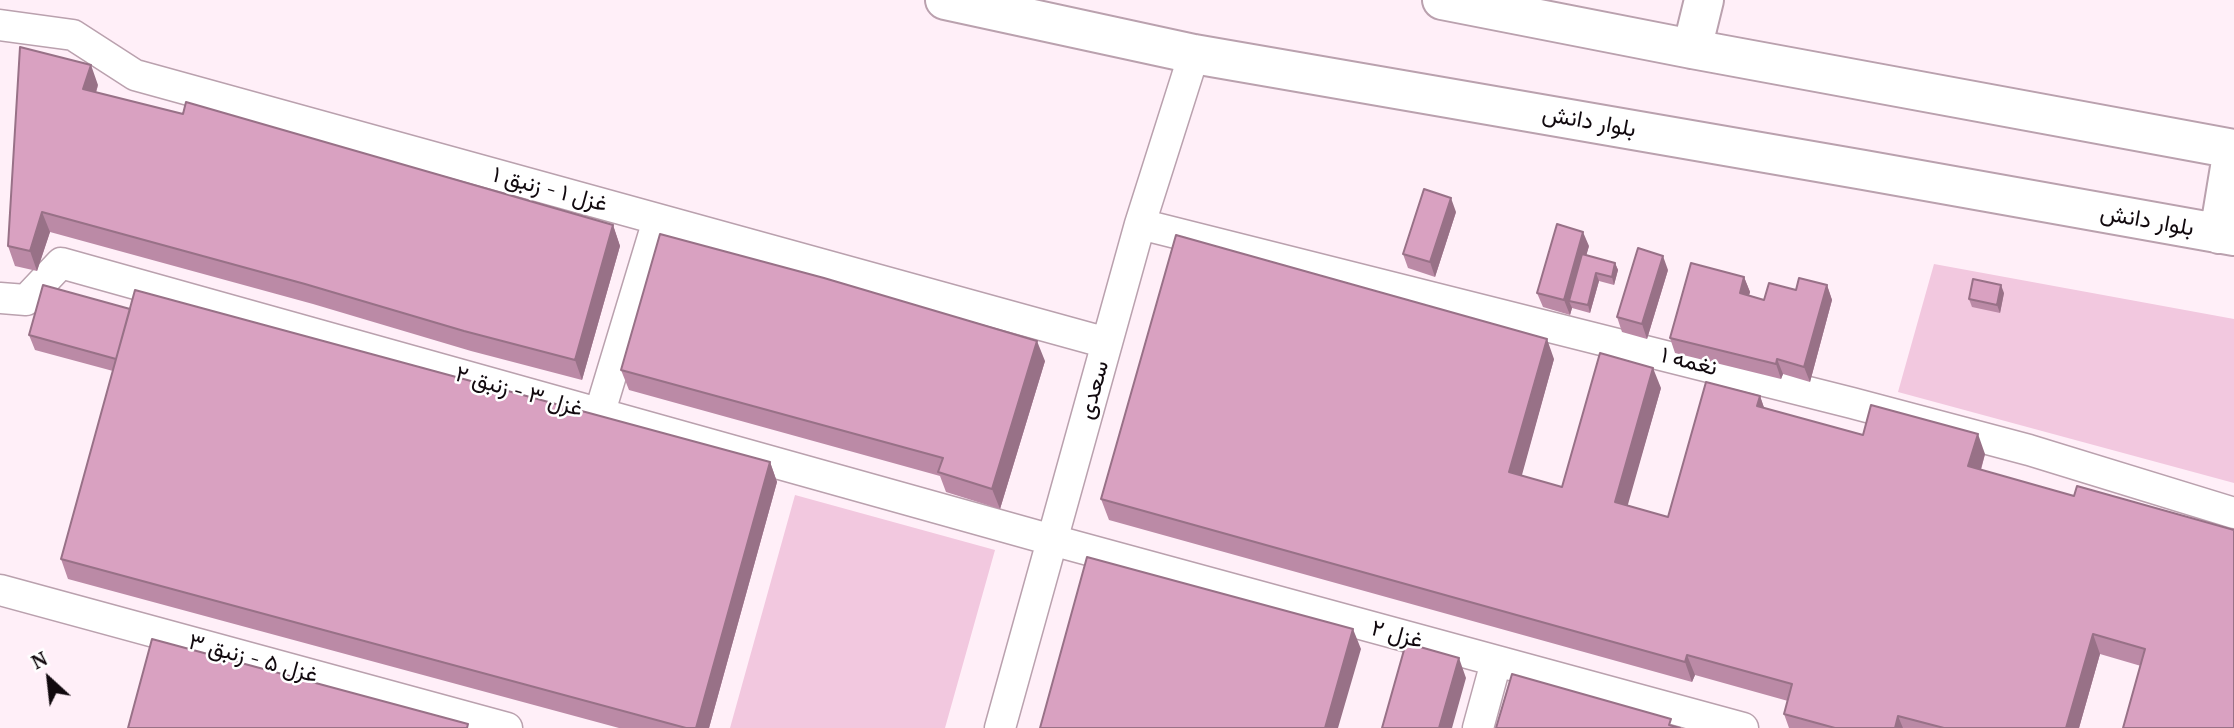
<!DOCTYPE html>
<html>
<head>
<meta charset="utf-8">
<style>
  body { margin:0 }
  #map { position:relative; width:2234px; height:728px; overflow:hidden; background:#ffeff8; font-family:"PT Serif",serif }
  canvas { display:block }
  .north { position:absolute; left:14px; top:644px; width:70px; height:70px; -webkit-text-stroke:5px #fff; paint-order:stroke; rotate:333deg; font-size:19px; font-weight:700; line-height:28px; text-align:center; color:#11090e }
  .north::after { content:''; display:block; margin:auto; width:24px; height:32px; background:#11090e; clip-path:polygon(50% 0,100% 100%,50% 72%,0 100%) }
</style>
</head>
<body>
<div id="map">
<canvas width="2234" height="728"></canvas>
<div class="north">N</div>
</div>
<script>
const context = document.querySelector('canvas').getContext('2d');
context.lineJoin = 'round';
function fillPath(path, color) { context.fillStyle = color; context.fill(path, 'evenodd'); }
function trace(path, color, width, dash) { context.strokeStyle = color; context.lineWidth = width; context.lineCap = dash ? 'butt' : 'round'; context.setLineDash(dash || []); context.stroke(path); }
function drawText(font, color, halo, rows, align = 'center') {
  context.font = font + ' "PT Serif",Vazirmatn,serif'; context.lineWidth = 5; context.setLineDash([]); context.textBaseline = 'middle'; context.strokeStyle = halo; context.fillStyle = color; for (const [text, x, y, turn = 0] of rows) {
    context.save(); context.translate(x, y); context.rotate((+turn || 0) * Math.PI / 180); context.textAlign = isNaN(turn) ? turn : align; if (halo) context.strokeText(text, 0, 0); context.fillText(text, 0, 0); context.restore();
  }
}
fillPath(new Path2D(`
  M1934 264 2234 319V483L1898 392Z
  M795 495 995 550 945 728H730Z`), '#f2c8df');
const minor = new Path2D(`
  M0 25 73 35 135 75 1107 343
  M1140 224 1852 403 2029 450 2234 513
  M0 298 26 300 61 263 1052 540 1743 728
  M599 415 658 220
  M0 590 507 728
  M1000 728 1140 224 1194 54
  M1478 728 1496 662`);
const tertiary = new Path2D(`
  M945 0 1194 54 1864 170 2234 236
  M1442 0 1692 49 2234 149
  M1692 49 1704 0
  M2219 234 2233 149`);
trace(minor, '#baa1ae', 33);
trace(tertiary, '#baa1ae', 42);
trace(minor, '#fff', 30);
trace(tertiary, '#fff', 38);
fillPath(new Path2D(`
  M98 85 96 93 613 225 620 246 582 380 471 351 313 304 50 232 37 271 15 266 8 246Z
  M1456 212 1435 277 1408 268 1403 254Z
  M1589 246 1586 255 1615 263 1618 270 1614 285 1599 281 1590 313 1572 308 1570 315 1543 307 1537 293Z
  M1668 270 1647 339 1622 332 1617 317Z
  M1744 277 1750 292 1749 295 1764 300 1796 290 1827 285 1832 300 1810 382 1783 374 1781 379 1675 353 1670 338Z
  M2004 293 2000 313 1972 307 1969 299Z
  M130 309 770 462 777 482 709 728H619L68 579 61 559 113 371 35 350 29 335Z
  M1554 359 1521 476 1562 487 1661 388 1627 505 1668 517 1760 396 1764 408 1863 435 1985 454 1981 470 2074 496 2234 530 2141 666 2100 654 2079 728H1789L1784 714 1788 701 1695 675 1692 682 1109 520 1101 499Z
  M1045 361 1000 509 946 492 940 476 629 390 621 370Z`), '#bb8aa6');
fillPath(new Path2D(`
  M91 65 98 85 90 110 83 89Z
  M1451 198 1456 212 1435 277 1430 262Z
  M42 212 50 232 37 271 30 251Z
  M613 225 620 246 582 380 575 360Z
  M1583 232 1589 246 1573 302 1569 301 1572 308 1570 315 1564 300Z
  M1663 256 1668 270 1647 339 1642 324Z
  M1615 263 1618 270 1614 285 1612 277Z
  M1596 273 1599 281 1590 313 1588 305Z
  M1744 277 1750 292 1745 308 1740 293Z
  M1827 285 1832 300 1810 382 1804 367Z
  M2001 285 2004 293 2000 313 1997 305Z
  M1547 339 1554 359 1517 493 1509 472Z
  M1037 341 1045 361 1000 509 992 489Z
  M1777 359 1783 374 1781 379 1776 364Z
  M1653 368 1661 388 1623 522 1615 502Z
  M1760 396 1767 416 1757 406Z
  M1978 434 1985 454 1976 486 1968 466Z
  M770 462 777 482 709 728H696Z
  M1353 629 1361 649 1338 728H1325Z
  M2093 634 2100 654 2079 728H2066Z
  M1687 655 1695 675 1692 682 1685 662Z
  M1459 658 1466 678 1452 728H1439Z
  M1898 716 1903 728H1895Z`), '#987187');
const building = new Path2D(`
  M20 47 91 65 83 89 183 114 186 102 613 225 575 360 464 331 305 284 42 212 30 251 8 246Z
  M1424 189 1451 198 1430 262 1403 254Z
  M1557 224 1583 232 1564 300 1537 293Z
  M660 234 824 278 1037 341 992 489 938 472 943 458 621 370Z
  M1176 235 1547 339 1509 472 1562 487 1600 353 1653 368 1615 502 1668 517 1706 382 1760 396 1757 406 1863 435 1871 405 1978 434 1968 466 2074 496 2077 486 2234 530V728H2123L2145 649 2093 634 2066 728H1944L1898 716 1895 728H1835L1784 714 1792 684 1687 655 1685 662 1101 499Z
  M1638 248 1663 256 1642 324 1617 317Z
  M1582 254 1615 263 1612 277 1596 273 1588 305 1569 301Z
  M1691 263 1744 277 1740 293 1764 300 1769 283 1796 290 1799 278 1827 285 1804 367 1777 359 1776 364 1670 338Z
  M1973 279 2001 285 1997 305 1969 299Z
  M43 285 130 309 116 359 29 335Z
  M135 290 770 462 696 728H686L61 559Z
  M1087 557 1353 629 1325 728H1040Z
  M152 639 468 724 467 728H128Z
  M1406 643 1459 658 1439 728H1382Z
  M1512 674 1671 719 1669 725 1680 728H1496Z`);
fillPath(building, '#d9a1c1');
trace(building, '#987187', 2);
drawText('23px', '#11090e', '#fff', [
  ["بلوار دانش",1589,122,10],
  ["غزل ۱ - زنبق ۱",550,190,15],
  ["بلوار دانش",2147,221,10],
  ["نغمه ۱",1689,362,14],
  ["سعدی",1094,390,-74],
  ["غزل ۳ - زنبق ۲",519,392,16],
  ["غزل ۲",1397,635,15],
  ["غزل ۵ - زنبق ۳",253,659,15]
]);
</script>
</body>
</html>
